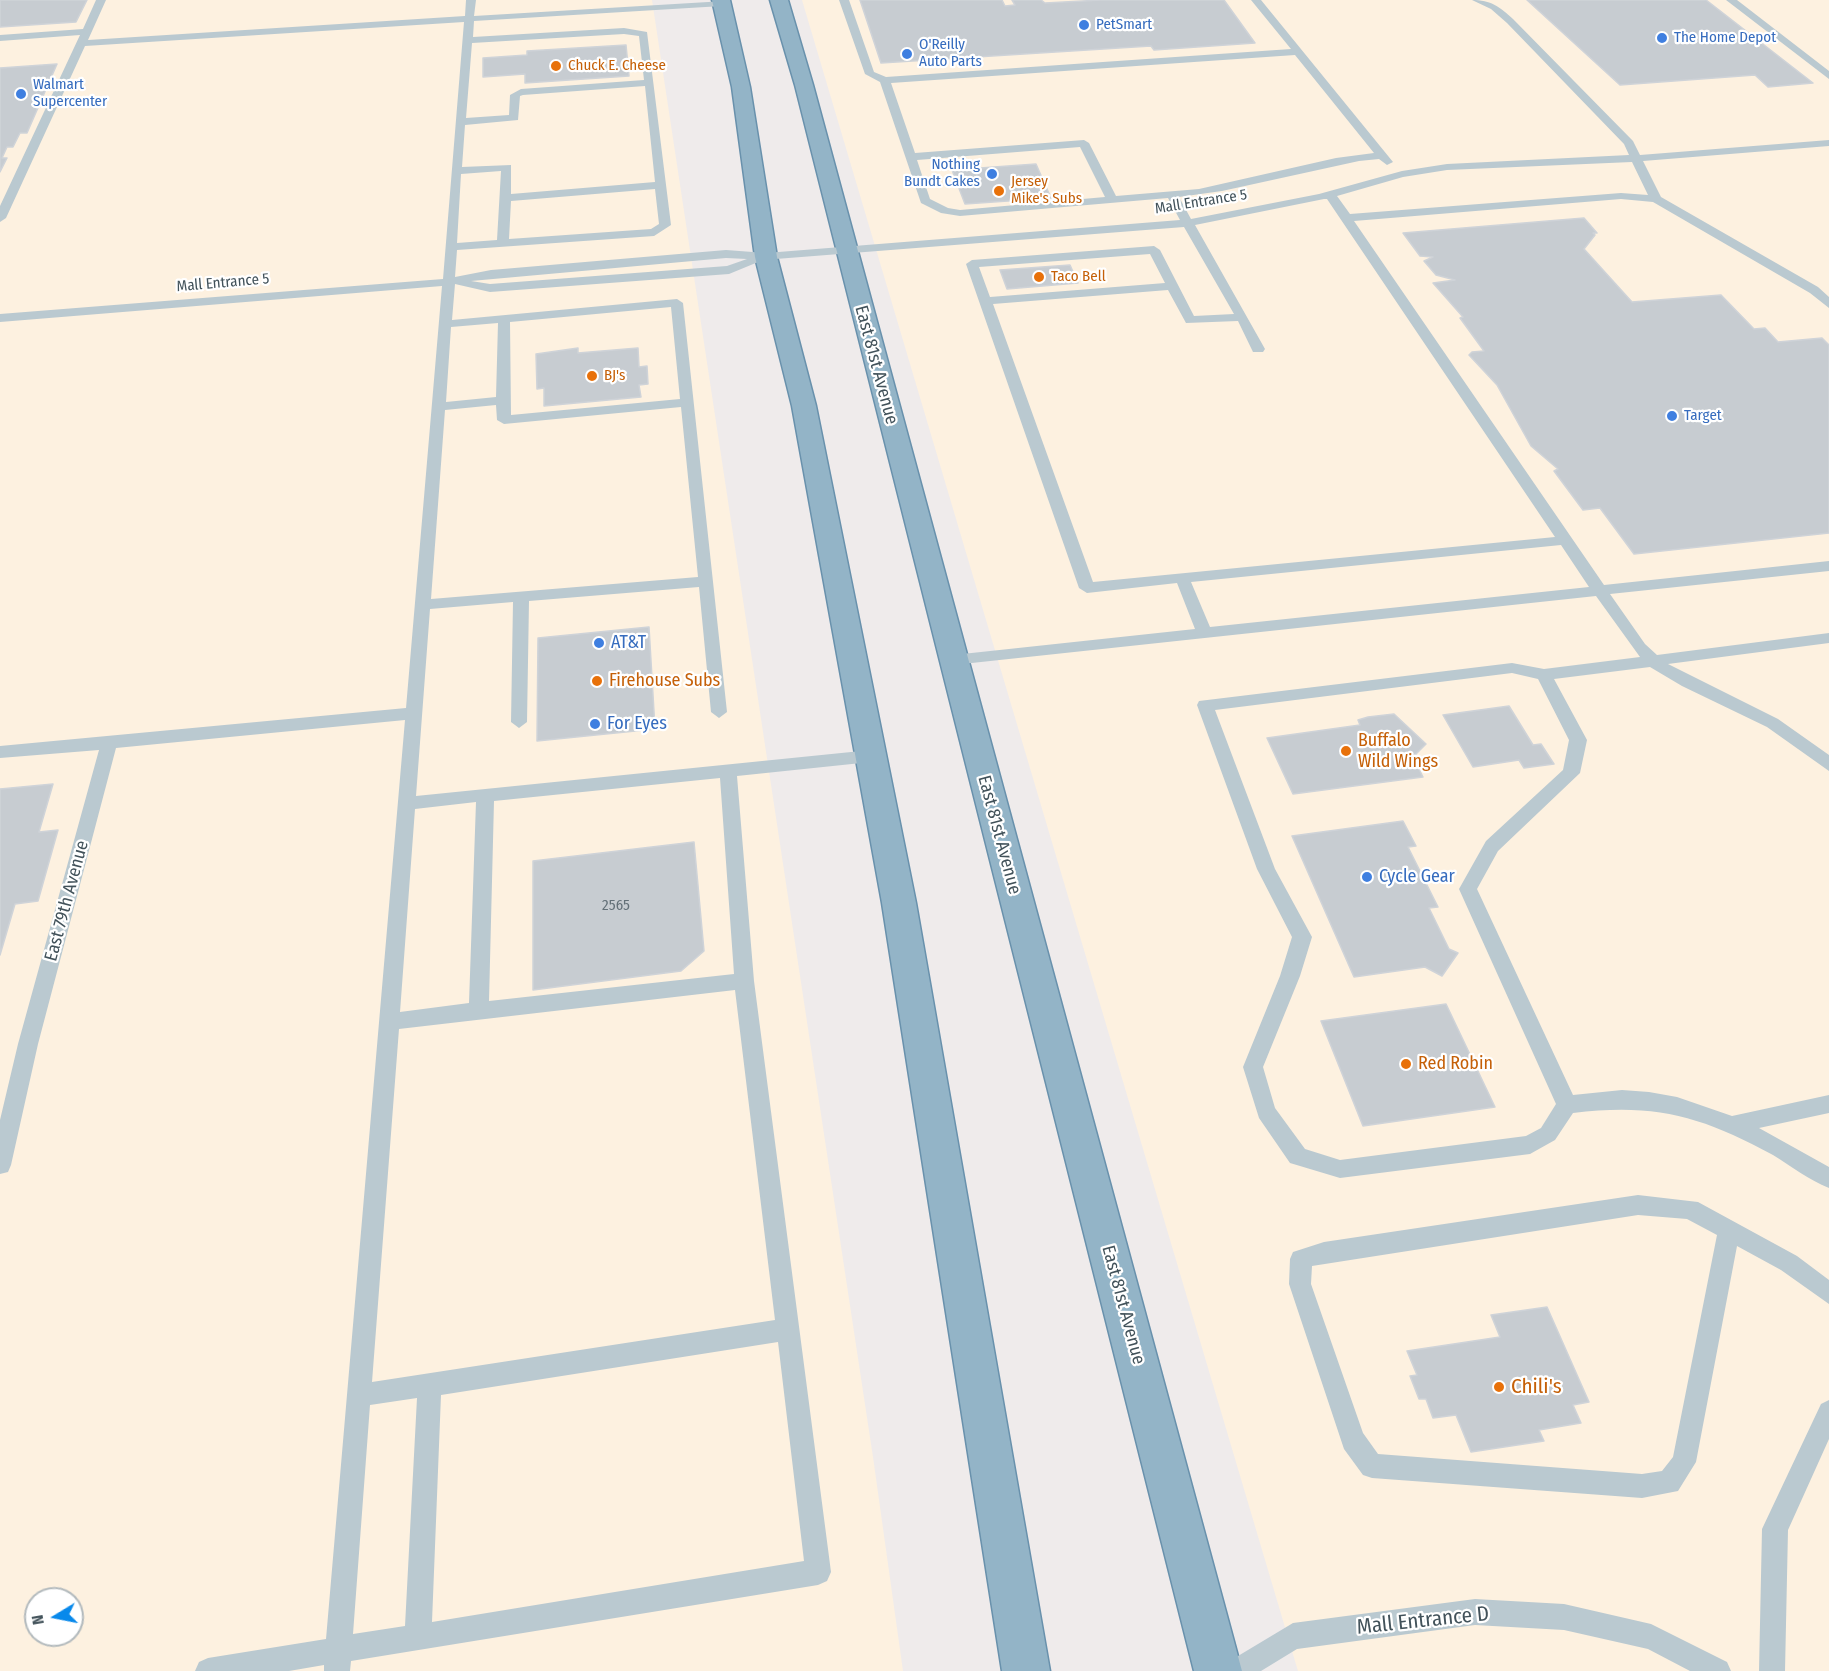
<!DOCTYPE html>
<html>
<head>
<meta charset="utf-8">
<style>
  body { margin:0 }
  #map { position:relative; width:1829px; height:1671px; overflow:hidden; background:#efebeb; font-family:"Fira Sans Condensed",sans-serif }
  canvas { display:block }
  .north { position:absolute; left:24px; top:1587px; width:60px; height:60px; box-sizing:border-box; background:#fff; border:2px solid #b3babd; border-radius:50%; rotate:260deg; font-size:16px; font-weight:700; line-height:24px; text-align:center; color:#42525a }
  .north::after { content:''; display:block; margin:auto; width:21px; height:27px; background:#0889eb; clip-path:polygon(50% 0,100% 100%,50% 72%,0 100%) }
</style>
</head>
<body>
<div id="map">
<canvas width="1829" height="1671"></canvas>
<div class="north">N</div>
</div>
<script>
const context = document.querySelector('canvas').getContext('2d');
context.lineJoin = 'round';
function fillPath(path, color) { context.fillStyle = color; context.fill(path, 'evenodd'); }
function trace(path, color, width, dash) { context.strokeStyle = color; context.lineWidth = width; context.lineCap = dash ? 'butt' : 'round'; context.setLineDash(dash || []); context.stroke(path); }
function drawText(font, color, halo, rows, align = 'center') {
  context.font = font + ' "Fira Sans Condensed",sans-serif'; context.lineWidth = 4.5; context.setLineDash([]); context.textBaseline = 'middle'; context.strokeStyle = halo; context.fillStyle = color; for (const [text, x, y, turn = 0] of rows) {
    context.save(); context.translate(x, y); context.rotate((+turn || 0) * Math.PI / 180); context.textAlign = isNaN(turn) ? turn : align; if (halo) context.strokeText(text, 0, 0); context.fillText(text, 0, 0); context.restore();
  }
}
fillPath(new Path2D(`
  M0 0H652L873 1457 903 1671H0ZM36 1599H72V1635H36Z
  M802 0H1829V1671H1298Z`), '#fdf1e0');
const building = new Path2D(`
  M0 0H87L76 22 0 27Z
  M860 0H1002L1005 6 1015 5 1012 0H1041L1045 3 1101 0H1224L1255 43 1154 50 1151 46 881 63Z
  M1527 0H1706L1813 83 1768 87 1755 75 1620 85Z
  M626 45 629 76 525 83V74L483 77V58L527 55V51Z
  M57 64 27 133H20L13 147H7L2 158H7L0 172V68Z
  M1036 164 1051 198 965 204 952 170Z
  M1584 218 1597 233H1593L1595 235 1584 249 1632 302 1721 295 1754 329 1765 328 1778 342 1822 338 1829 345V533L1634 554 1600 508 1583 510 1554 471 1558 469 1531 446 1497 385 1469 355 1472 352 1484 351 1460 318 1463 317 1433 283 1455 280 1436 275 1424 261 1433 257 1420 256 1403 233Z
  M1070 265 1078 283 1007 289 1000 270Z
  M578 348V353L638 348 639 367 647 366 648 384 639 385 641 397 544 406V388L537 389 536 354Z
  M649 627 655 729 537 741 538 638Z
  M1509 706 1533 745 1541 744 1554 764 1524 768 1519 760 1473 767 1443 715Z
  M1394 714 1426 744 1413 757 1423 777 1293 794 1267 738 1360 725 1358 720 1368 717Z
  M53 784 39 832 58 830 38 901 15 904 0 955V789Z
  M1403 821 1416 846 1408 847 1438 907 1429 908 1449 949 1458 953 1442 976 1425 967 1354 977 1292 836Z
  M694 842 704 951 681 971 533 990V861Z
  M1446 1004 1495 1107 1363 1126 1321 1021Z
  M1547 1307 1589 1402 1573 1405 1581 1423 1539 1430 1544 1441 1471 1452 1456 1415 1433 1418 1426 1399H1419L1410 1376 1417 1375 1407 1351 1500 1337 1491 1315Z`);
fillPath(building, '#c7ccd1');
trace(building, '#cfd3d8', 1.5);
const trunk = new Path2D(`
  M712 0H730L750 87 777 257 816 406 916 903 1050 1671H1002L882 903 792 406 755 257 732 87Z
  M770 0H788L813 85 1242 1671H1194L795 85Z`);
trace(trunk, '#6991ac', 3);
fillPath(new Path2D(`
  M96 0H106L88 40 465 16 466 0H476L474 16 725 1 727 3 722 6 474 21 473 37 624 28 647 32 671 225 654 236 457 250 455 277 491 270 726 250 766 253 1180 220 1168 198 960 216 941 213 921 203 880 82 865 74 839 0H849L874 72 886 77 1291 49 1251 0H1261L1393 162 1387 165 1379 159 1359 161 1222 191 1179 197 1191 219 1319 194 1402 171 1447 164 1629 155 1624 144 1507 23 1491 9 1472 0C1491 0 1500 7 1513 19L1633 141 1640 155 1829 140V146L1643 161 1661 197 1818 287 1829 297V308L1810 293 1653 202 1621 199 1354 221 1604 585 1829 561V571L1610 594 1645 644 1657 655 1829 633V643L1668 664 1778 719 1829 755V771L1767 727 1682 686 1650 667 1554 679 1587 740 1580 773 1498 851 1477 889 1573 1095 1622 1090 1649 1092 1677 1097 1732 1116 1829 1095V1113L1759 1128 1829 1167V1188C1809 1180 1791 1166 1773 1155 1701 1116 1655 1103 1573 1113L1555 1140 1530 1154 1340 1178 1290 1163 1259 1118 1243 1067 1280 976 1292 937 1257 869 1197 705 1199 701 1512 663 1544 669 1640 657 1596 596 953 665 947 664 945 660 947 656 953 655 1195 629 1177 583 1087 593 1079 588 966 264 972 260 1154 246 1160 250 1194 316 1234 314 1184 227 763 260 729 274 490 292 455 284 452 320 677 299 683 303 727 712 719 718 711 712 699 587 529 601 527 722 519 728 511 722 513 602 430 609 416 796 871 750 880 756 871 762 737 776 754 981 831 1572 827 1581 818 1585 351 1661 350 1671H324V1665L289 1671H195L199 1662 208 1658 326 1639 405 720 116 748 38 1044 11 1165 8 1172 0 1174V1120L18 1044 99 750 0 758V746L406 708 442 286 0 322V314L443 279 464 22 85 46 6 218 0 222V206L80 35 0 41V35L83 29ZM624 34 639 36 644 80 521 89 510 95 509 115 466 118 472 43ZM1295 55 1374 153 1336 158 1199 189 1116 196 1089 143 1084 140 915 153 891 83ZM645 86 655 182 511 194V165L462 167 465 125 518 120 520 96 523 95ZM1080 147 1105 197 960 210 948 208 930 199 917 160ZM1632 162 1648 195 1621 193 1350 214 1337 196 1403 177 1447 170ZM501 171 497 240 457 243 461 174ZM655 189 659 224 651 229 509 239 511 201ZM1324 199H1327L1555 537 1093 582 993 304 1168 290 1186 323 1238 321 1253 352H1263L1265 349 1195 225ZM1150 254 1165 283 990 297 979 267ZM726 258 747 259 727 266 490 284 471 281ZM671 307 680 399 511 415 510 322ZM498 323 496 397 446 402 451 327ZM496 405 497 420 504 424 681 407 698 577 431 599 445 410ZM1561 545 1589 587 1210 627 1191 582ZM1512 673 1538 679 1569 740 1563 770 1486 841 1459 889 1556 1104 1541 1128 1526 1136 1340 1160 1305 1149 1275 1108 1263 1067 1300 976 1312 937 1275 869 1215 710ZM720 778 734 974 489 1001 494 801ZM476 802 469 1003 400 1012 415 809ZM735 990 775 1320 372 1382 399 1029ZM778 1342 804 1561 432 1622 441 1395ZM417 1398 405 1626 353 1634 370 1405Z
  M1726 0H1737L1829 71V79Z
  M1638 1195 1698 1202 1797 1256 1829 1280V1304L1781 1270 1737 1246 1696 1462 1678 1491 1642 1498 1372 1478 1363 1475 1344 1449 1289 1284 1290 1259 1293 1252 1324 1242ZM1638 1215 1687 1219 1717 1235 1673 1457 1662 1471 1642 1474 1378 1454 1363 1433 1311 1284 1312 1266Z
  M1829 1400V1439L1788 1530 1785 1671H1759L1762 1529 1821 1404Z
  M1475 1599 1564 1604 1651 1624 1727 1662 1731 1671H1690L1648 1649 1564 1630 1475 1625 1297 1649 1261 1671H1224L1228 1662 1293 1623Z`), '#bac9d0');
fillPath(trunk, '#93b4c7');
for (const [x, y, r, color] of [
  [1084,25,6,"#3f7fe0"],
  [1662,38,6,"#3f7fe0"],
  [907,54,6,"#3f7fe0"],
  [556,66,6,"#e8710a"],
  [21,94,6,"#3f7fe0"],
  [992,174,6,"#3f7fe0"],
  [999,191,6,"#e8710a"],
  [1039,277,6,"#e8710a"],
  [592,376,6,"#e8710a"],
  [1672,416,6,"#3f7fe0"],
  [599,643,6,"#3f7fe0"],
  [597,681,6,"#e8710a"],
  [595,724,6,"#3f7fe0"],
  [1346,751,6,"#e8710a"],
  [1367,877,6,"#3f7fe0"],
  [1406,1064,6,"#e8710a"],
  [1499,1387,6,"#e8710a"]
]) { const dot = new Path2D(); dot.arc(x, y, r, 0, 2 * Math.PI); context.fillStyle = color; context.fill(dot); trace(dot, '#fff', 2); }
drawText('15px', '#366cbe', '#fff', [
  ["PetSmart",1096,25],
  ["The Home Depot",1674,38],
  ["O'Reilly",919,45],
  ["Auto Parts",919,62],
  ["Walmart",33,85],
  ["Supercenter",33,102],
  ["Nothing",980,165,"right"],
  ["Bundt Cakes",980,182,"right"],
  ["Target",1684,416]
], 'left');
drawText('15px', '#c56008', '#fff', [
  ["Chuck E. Cheese",568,66],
  ["Jersey",1011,182],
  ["Mike's Subs",1011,199],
  ["Taco Bell",1051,277],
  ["BJ's",604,376]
], 'left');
drawText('15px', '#42525a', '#fff', [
  ["Mall Entrance 5",1201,202,-9],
  ["Mall Entrance 5",223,283,-5]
]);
drawText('15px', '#637078', null, [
  ["2565",616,906]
]);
drawText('18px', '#42525a', '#fff', [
  ["East 81st Avenue",876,365,75],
  ["East 81st Avenue",999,835,75],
  ["East 79th Avenue",67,901,-75],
  ["East 81st Avenue",1123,1305,75]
]);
drawText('18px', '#366cbe', '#fff', [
  ["AT&T",611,643],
  ["For Eyes",607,724],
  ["Cycle Gear",1379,877]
], 'left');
drawText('18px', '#c56008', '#fff', [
  ["Firehouse Subs",609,681],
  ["Buffalo",1358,741],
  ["Wild Wings",1358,762],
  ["Red Robin",1418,1064]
], 'left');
drawText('21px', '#c56008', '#fff', [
  ["Chili's",1511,1387]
], 'left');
drawText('21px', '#42525a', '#fff', [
  ["Mall Entrance D",1423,1621,-6]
]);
</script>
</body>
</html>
